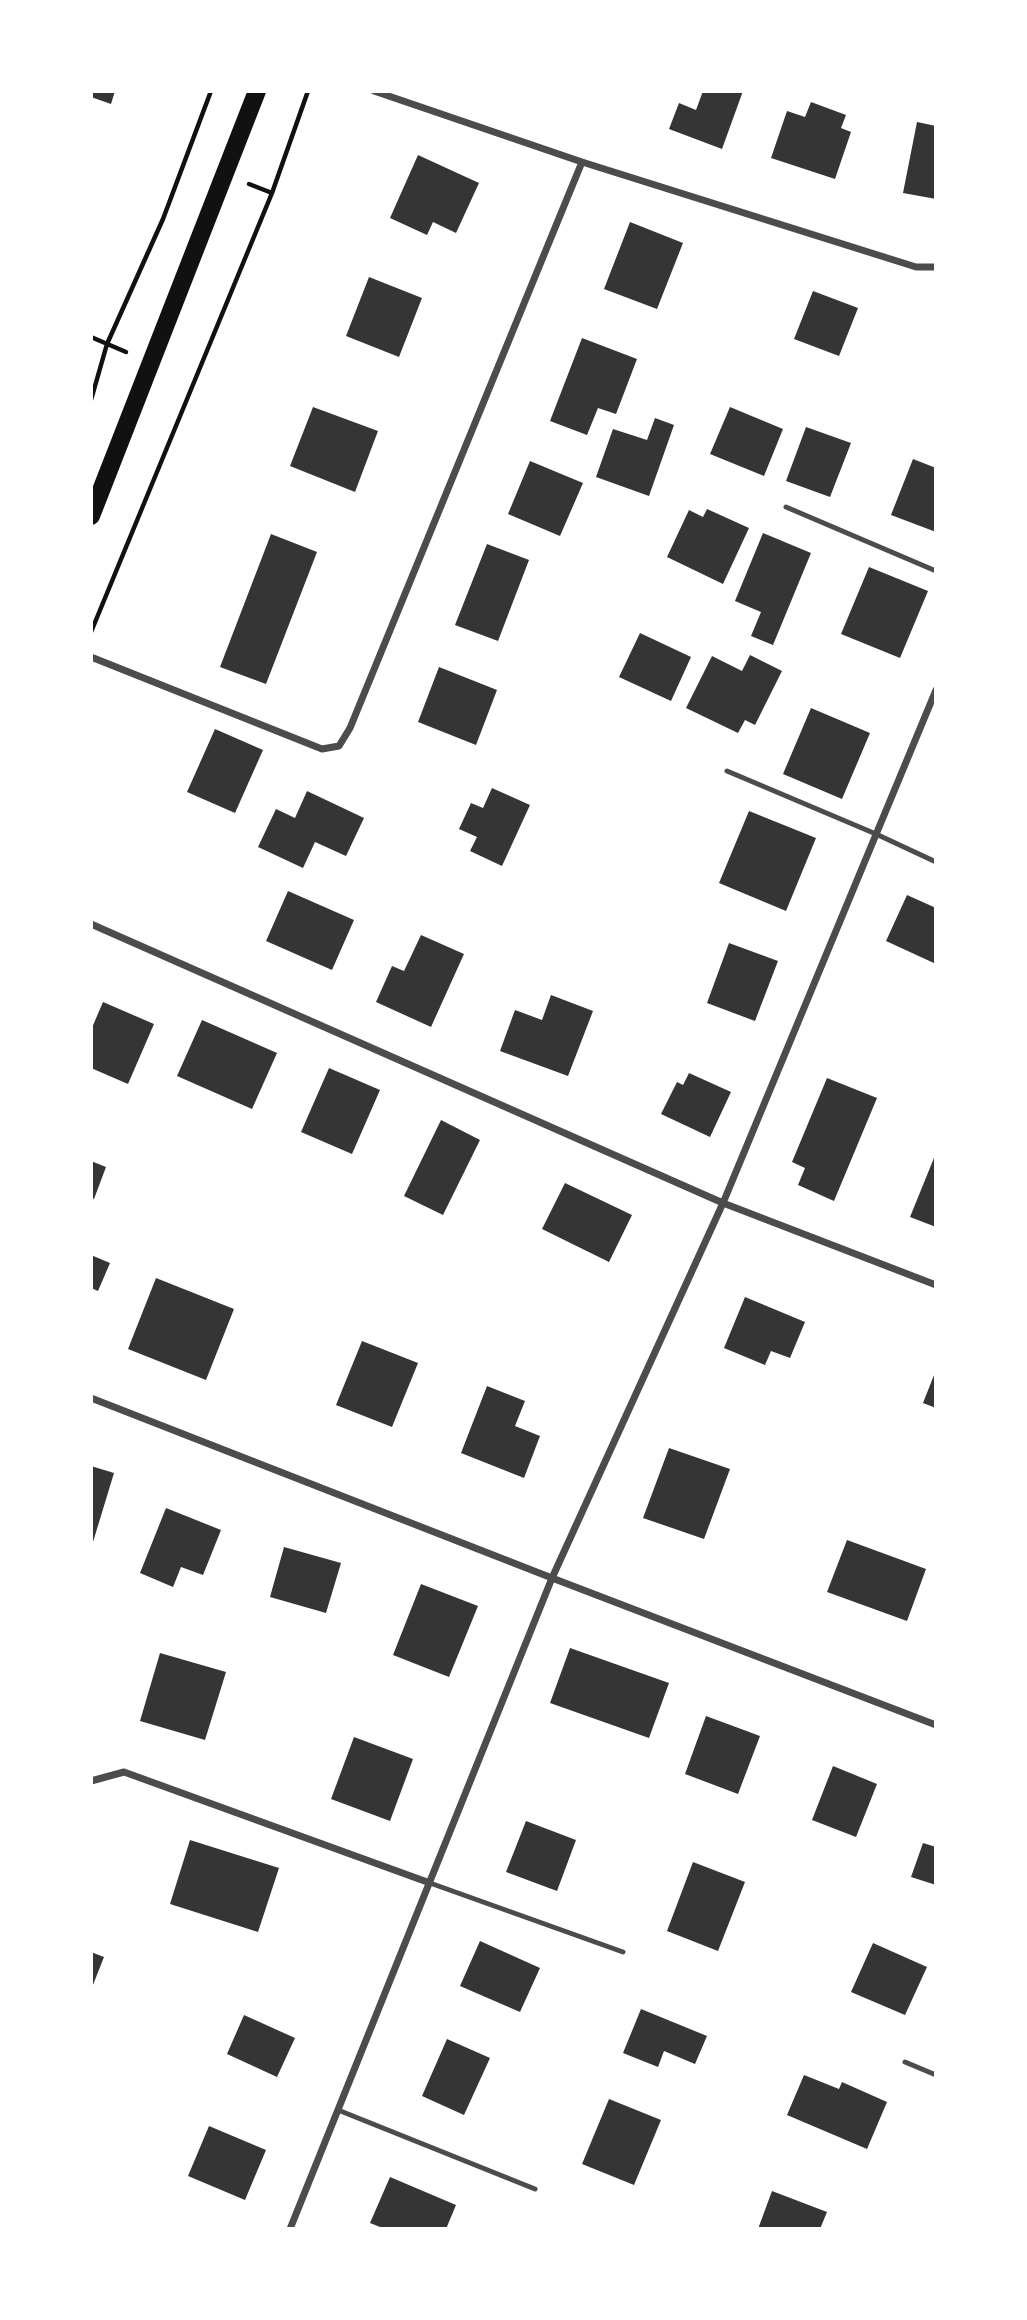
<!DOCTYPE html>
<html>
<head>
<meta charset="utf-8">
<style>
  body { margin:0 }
  #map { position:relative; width:1027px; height:2320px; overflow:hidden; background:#fff; font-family:"Roboto Condensed",sans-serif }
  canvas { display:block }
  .frame { position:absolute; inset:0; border:93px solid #fff; pointer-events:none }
</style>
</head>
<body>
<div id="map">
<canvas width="1027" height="2320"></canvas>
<div class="frame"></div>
</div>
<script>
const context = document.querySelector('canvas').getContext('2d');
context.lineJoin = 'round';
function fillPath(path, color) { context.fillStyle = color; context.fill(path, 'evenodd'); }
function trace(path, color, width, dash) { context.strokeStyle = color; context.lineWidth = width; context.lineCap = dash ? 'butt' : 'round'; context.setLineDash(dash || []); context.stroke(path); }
fillPath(new Path2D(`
  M91 91H115L111 104 91 97Z
  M703 91H743L722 149 669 129 679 103 696 110Z
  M811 102 846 115 841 128 851 132 835 179 771 158 787 111 805 117Z
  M917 122 936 126V199L903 193Z
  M418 155 479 183 456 233 433 222 427 235 390 218Z
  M630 222 683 243 657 309 604 289Z
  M369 277 422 298 399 357 346 336Z
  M813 291 858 308 839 356 794 339Z
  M582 338 637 359 616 414 598 408 587 435 550 421Z
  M313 407 378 431 355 492 290 466Z
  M730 407 783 429 764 476 710 454Z
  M655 418 674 425 649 496 596 477 613 429 647 440Z
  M806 427 851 443 830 497 786 481Z
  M913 459 936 468V532L891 515Z
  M530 461 583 483 560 536 508 514Z
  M707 509 749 528 723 584 667 557 689 510 703 517Z
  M763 533 811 553 773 645 751 636 761 612 735 601Z
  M271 534 317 552 266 684 220 667Z
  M487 544 529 560 498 641 455 625Z
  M869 567 928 591 900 658 841 634Z
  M640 633 691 657 671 701 619 677Z
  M750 655 782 671 755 725 745 720 738 733 686 708 712 656 742 671Z
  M439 667 497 690 476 745 418 722Z
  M811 708 870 733 842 799 783 774Z
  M215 729 263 750 235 813 187 792Z
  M492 788 530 805 502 866 470 851 477 837 459 829 471 803 483 808Z
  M307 791 364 818 346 856 315 842 303 868 258 847 276 809 295 818Z
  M749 811 816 838 786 911 719 883Z
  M288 891 354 920 332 970 266 941Z
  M907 895 936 908V964L886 941Z
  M421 935 464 954 431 1027 376 1002 392 966 404 971Z
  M729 943 778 961 755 1021 707 1003Z
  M551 995 593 1011 568 1076 500 1051 515 1010 542 1020Z
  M103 1002 154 1024 128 1084 91 1068V1030Z
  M202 1020 277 1053 252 1109 177 1076Z
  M329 1068 380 1090 352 1154 301 1132Z
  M689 1073 731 1092 710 1137 661 1114 677 1082 683 1085Z
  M827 1078 877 1098 834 1201 798 1185 805 1168 792 1162Z
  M441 1120 480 1140 443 1215 404 1196Z
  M936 1153V1227L910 1217Z
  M91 1161 106 1167 94 1199 91 1198Z
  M565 1183 632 1215 609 1262 542 1229Z
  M91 1255 110 1263 98 1291 91 1288Z
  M156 1278 234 1309 206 1380 128 1349Z
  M745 1297 805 1322 790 1358 771 1351 765 1365 724 1348Z
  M362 1341 418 1363 392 1427 336 1405Z
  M936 1370V1408L923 1403Z
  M487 1386 525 1401 515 1426 540 1436 524 1478 461 1453Z
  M669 1448 730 1469 704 1539 643 1518Z
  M91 1466 114 1473 93 1542 91 1541Z
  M166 1508 221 1530 203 1575 181 1567 173 1587 140 1573Z
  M847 1540 926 1569 907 1621 827 1592Z
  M284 1547 341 1563 326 1613 270 1597Z
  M421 1584 478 1606 449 1677 393 1655Z
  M570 1648 669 1683 649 1738 550 1703Z
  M160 1653 226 1672 205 1740 140 1721Z
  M706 1716 760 1736 738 1794 685 1774Z
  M354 1737 413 1759 390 1821 331 1799Z
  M833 1766 877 1784 856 1837 812 1820Z
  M526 1821 576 1840 557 1891 506 1872Z
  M190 1840 279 1868 258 1932 170 1904Z
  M923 1843 936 1847V1885L911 1877Z
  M693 1862 745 1882 718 1951 667 1931Z
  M480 1941 540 1968 520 2012 460 1986Z
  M873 1943 927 1967 905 2015 851 1992Z
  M91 1952 104 1957 91 1990Z
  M641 2009 707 2036 695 2064 664 2051 658 2067 623 2053Z
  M244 2015 295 2038 277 2077 227 2054Z
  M447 2039 490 2058 464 2115 422 2096Z
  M804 2075 839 2089 842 2082 887 2102 867 2149 787 2115Z
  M609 2099 661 2120 634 2185 582 2164Z
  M209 2126 266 2150 245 2200 188 2176Z
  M390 2177 456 2205 446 2229H385L370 2223Z
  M772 2191 827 2212 820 2229H758Z`), '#353535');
trace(new Path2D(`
  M249 184 272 193 308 91
  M91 337 126 352
  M91 400 107 344 163 219 211 91
  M91 632 272 193`), '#111', 4.5);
trace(new Path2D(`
  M786 507 936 571
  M727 771 876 834 936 862
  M430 1883 623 1952
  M905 2062 936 2075
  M338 2110 535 2189`), '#4c4c4c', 5);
trace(new Path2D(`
  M374 91 582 162 916 267H936
  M91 657 322 749 339 746 350 728 582 162
  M91 924 723 1203 936 1285
  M91 1398 552 1578 936 1725
  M91 1781 124 1772 430 1883
  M290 2229 552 1578 723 1203 936 690`), '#4c4c4c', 7);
trace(new Path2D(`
  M91 516 257 91`), '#111', 18);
</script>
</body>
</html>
